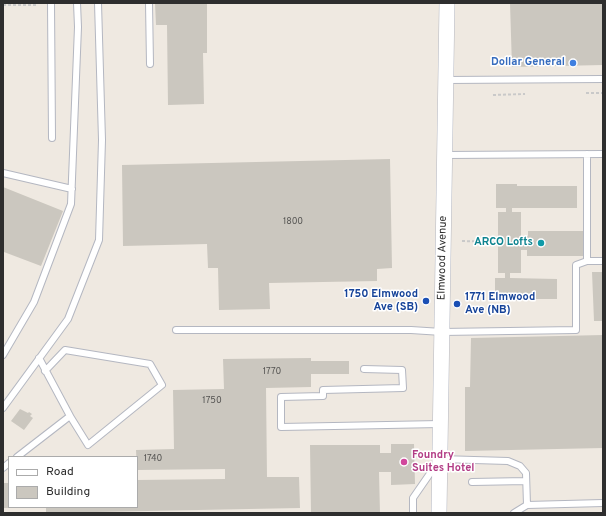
<!DOCTYPE html>
<html>
<head>
<meta charset="utf-8">
<style>
  body { margin:0 }
  #map { position:relative; width:606px; height:516px; overflow:hidden; background:#efe9e1; font-family:Overpass,sans-serif }
  canvas { display:block }
  .frame { position:absolute; inset:0; border:4px solid #2e2e2e; pointer-events:none }
  .legend { position:absolute; left:8px; top:456px; width:130px; height:52px; box-sizing:border-box; background:#fff; border:1px solid #ababab; margin:0; padding:5px 7px; list-style:none; font-size:12px; color:#2e2e2e }
  .legend li { display:flex; align-items:center; gap:8px; height:20px }
  .legend b { width:20px; border:1px solid #ababab }
</style>
</head>
<body>
<div id="map">
<canvas width="606" height="516"></canvas>
<div class="frame"></div>
<ul class="legend">
<li><b style="height:5px;background:#fff"></b>Road</li>
<li><b style="height:11px;background:#cbc7bf"></b>Building</li>
</ul>
</div>
<script>
const context = document.querySelector('canvas').getContext('2d');
context.lineJoin = 'round';
function fillPath(path, color) { context.fillStyle = color; context.fill(path, 'evenodd'); }
function trace(path, color, width, dash) { context.strokeStyle = color; context.lineWidth = width; context.lineCap = dash ? 'butt' : 'round'; context.setLineDash(dash || []); context.stroke(path); }
function drawText(font, color, halo, rows, align = 'center') {
  context.font = font + ' Overpass,sans-serif'; context.lineWidth = 3; context.setLineDash([]); context.textBaseline = 'middle'; context.strokeStyle = halo; context.fillStyle = color; for (const [text, x, y, turn = 0] of rows) {
    context.save(); context.translate(x, y); context.rotate((+turn || 0) * Math.PI / 180); context.textAlign = isNaN(turn) ? turn : align; if (halo) context.strokeText(text, 0, 0); context.fillText(text, 0, 0); context.restore();
  }
}
fillPath(new Path2D(`
  M155 3H207V53H203L204 104 168 105 167 25H156Z
  M510 3H603V65L512 67Z
  M390 159 392 268 377 269V281L269 283 270 309 219 310 218 268H208L207 244 123 246 122 165Z
  M496 184H517V186H577V208H512V212H521V236H528V231H584V256H527V250H521V273H510V278L557 279V299H521V301H495V278H505V273H498V212H506V208H496Z
  M3 187 63 211 41 266 4 252 3 255Z
  M592 272H603V321H594Z
  M603 335V448L465 451V387H470L471 338Z
  M311 358V361H349V374H311V387L266 388 267 477H299L300 508 46 513V507H137V480L225 479V469L137 470 136 450 174 449 173 390 224 389 223 359Z
  M20 409 28 413 29 412 32 414 30 416 33 418 24 430 11 421Z
  M391 444H414L415 484 391 485V472H379L380 513H311L310 445H380V453H391Z
  M3 483H9V508H3Z`), '#cbc7bf');
const service = new Path2D(`
  M51 3 52 138
  M149 3 150 64
  M446 80 603 79
  M587 154V261
  M445 155 603 154
  M3 173 72 189
  M176 330H411L442 332 576 330V265L587 261H603
  M3 355 34 302 71 204 78 27 77 3
  M364 369 402 370 403 388 323 390V396L281 397V427L440 424
  M45 371 65 350 150 364 162 385 88 445 70 416
  M3 408 68 319 99 240 102 140 98 3
  M17 457 70 416 39 358
  M3 468 9 463
  M472 482 526 481
  M413 513V498L440 459 508 461 520 466 526 473 527 505 603 503
  M514 513 527 505`);
const tertiary = new Path2D(`
  M439 513 447 3`);
trace(service, '#b4b7c1', 8);
trace(tertiary, '#b4b7c1', 16);
trace(new Path2D(`
  M3 5H36
  M586 93H603
  M493 95 525 94
  M462 241 497 242`), '#c9c9c9', 2, [3, 2]);
trace(service, '#fff', 6);
trace(tertiary, '#fff', 15);
for (const [x, y, r, color] of [
  [573,63,4,"#3f7fe0"],
  [541,243,4,"#0f9aa8"],
  [426,301,4,"#1a4fb4"],
  [457,304,4,"#1a4fb4"],
  [404,462,4,"#d1479c"]
]) { const dot = new Path2D(); dot.arc(x, y, r, 0, 2 * Math.PI); context.fillStyle = color; context.fill(dot); trace(dot, '#fff', 1.5); }
drawText('9px', '#555452', null, [
  ["1800",293,222],
  ["1770",272,372],
  ["1750",212,401],
  ["1740",153,459]
]);
drawText('bold 11px', '#366cbe', '#fff', [
  ["Dollar General",565,63]
], 'right');
drawText('bold 11px', '#0d838f', '#fff', [
  ["ARCO Lofts",533,243]
], 'right');
drawText('11px', '#2e2e2e', '#fff', [
  ["Elmwood Avenue",443,258,-89]
]);
drawText('bold 11px', '#164399', '#fff', [
  ["1750 Elmwood",418,295],
  ["Ave (SB)",418,308],
  ["1771 Elmwood",465,298,"left"],
  ["Ave (NB)",465,311,"left"]
], 'right');
drawText('bold 11px', '#b23c85', '#fff', [
  ["Foundry",412,456],
  ["Suites Hotel",412,469]
], 'left');
</script>
</body>
</html>
